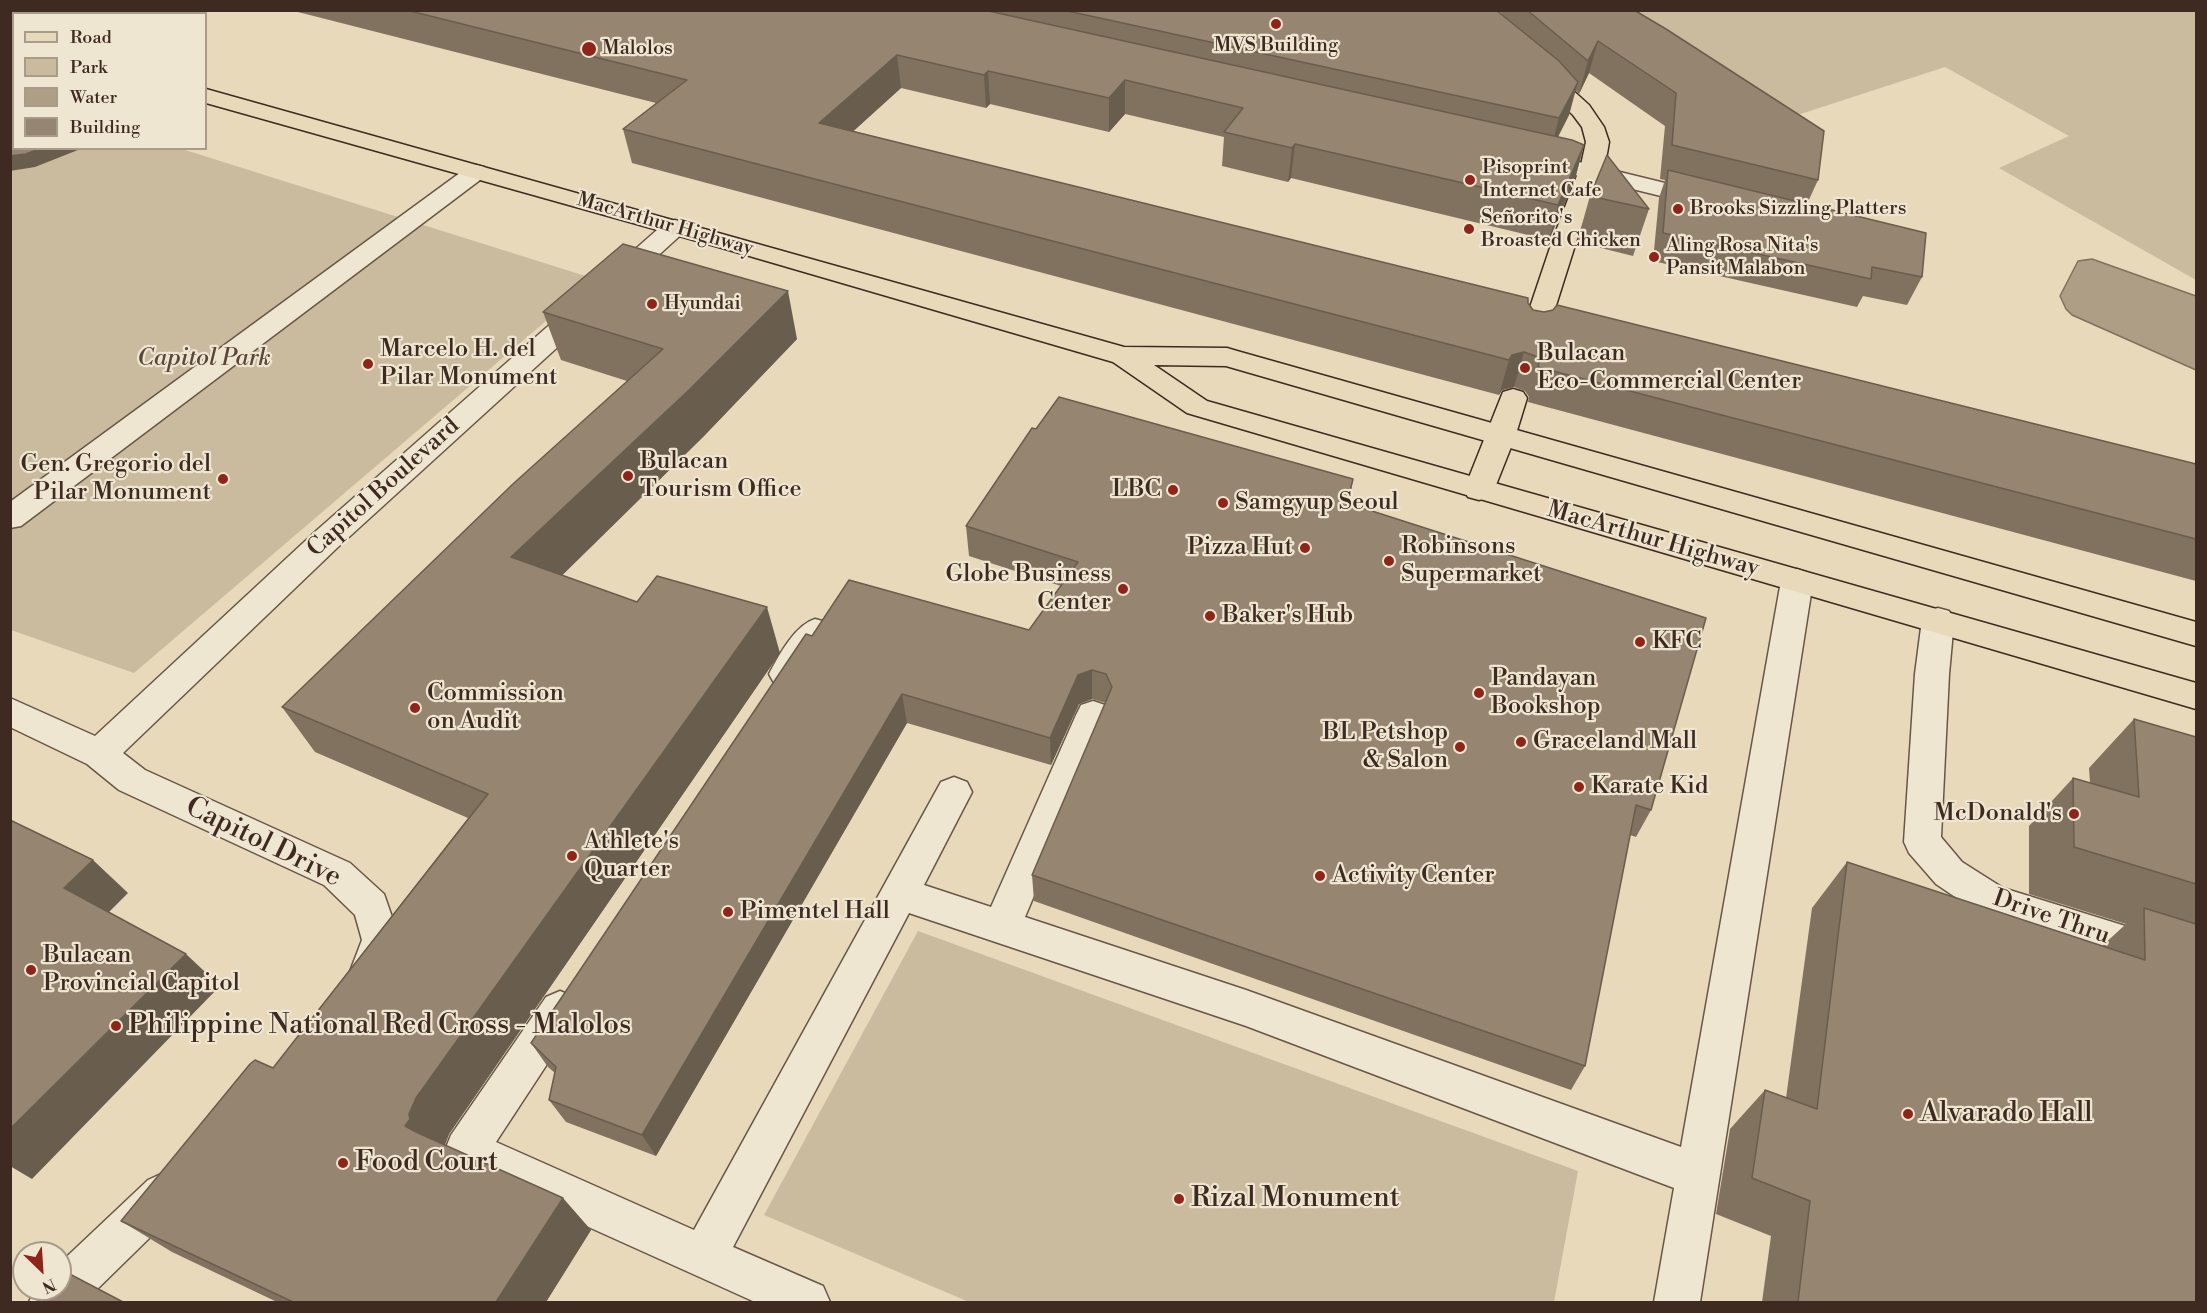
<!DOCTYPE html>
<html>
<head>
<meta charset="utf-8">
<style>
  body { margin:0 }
  #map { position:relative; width:2207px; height:1313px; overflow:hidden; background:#e7d9b9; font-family:"Libre Bodoni",serif }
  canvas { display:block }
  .frame { position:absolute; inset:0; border:12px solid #3e2a21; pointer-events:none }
  .legend { position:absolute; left:12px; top:12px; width:195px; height:138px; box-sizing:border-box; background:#efe6d2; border:2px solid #a89b8b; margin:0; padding:8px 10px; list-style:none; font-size:18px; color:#3e2a21 }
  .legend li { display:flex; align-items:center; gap:12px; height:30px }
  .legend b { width:30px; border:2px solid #a89b8b }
  .north { position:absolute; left:12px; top:1241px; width:60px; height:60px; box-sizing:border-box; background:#efe6d2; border:2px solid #a89b8b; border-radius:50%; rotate:155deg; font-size:16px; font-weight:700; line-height:24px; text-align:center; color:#3e2a21 }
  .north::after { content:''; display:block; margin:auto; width:21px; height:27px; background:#8f2418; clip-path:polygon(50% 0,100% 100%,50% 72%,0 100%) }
</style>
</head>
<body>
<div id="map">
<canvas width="2207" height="1313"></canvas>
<div class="frame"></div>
<ul class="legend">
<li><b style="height:8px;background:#e7d9b9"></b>Road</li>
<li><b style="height:16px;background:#cabb9f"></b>Park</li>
<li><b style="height:16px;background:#ae9e85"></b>Water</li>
<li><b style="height:16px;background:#968570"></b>Building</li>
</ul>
<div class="north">N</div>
</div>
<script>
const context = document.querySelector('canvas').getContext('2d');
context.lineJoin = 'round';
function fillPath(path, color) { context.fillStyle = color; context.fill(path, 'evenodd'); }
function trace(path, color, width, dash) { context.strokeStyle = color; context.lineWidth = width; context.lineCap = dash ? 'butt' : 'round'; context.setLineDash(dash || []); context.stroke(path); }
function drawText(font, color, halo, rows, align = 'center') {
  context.font = font + ' "Libre Bodoni",serif'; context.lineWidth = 4.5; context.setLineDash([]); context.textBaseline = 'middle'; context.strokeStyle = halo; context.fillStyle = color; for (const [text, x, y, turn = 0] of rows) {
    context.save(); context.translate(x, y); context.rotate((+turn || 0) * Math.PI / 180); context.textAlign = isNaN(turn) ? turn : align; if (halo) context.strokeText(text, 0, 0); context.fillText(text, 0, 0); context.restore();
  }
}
fillPath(new Path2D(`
  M1590 11H2196V280L1999 168 2069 136 1945 67 1770 124Z
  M10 127 14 148 182 149 595 279 134 673 11 630Z
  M918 931 1578 1171 1554 1302H969L764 1215Z`), '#cabb9f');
const water = new Path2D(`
  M2092 259 2196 296V370L2072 315 2066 309 2060 296 2078 261Z`);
fillPath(water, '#ae9e85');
trace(water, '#81705d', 1.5);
const minor = new Path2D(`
  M1534 151 1714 195 1718 200 1714 205 1706 207 1526 163 1522 158 1526 153Z
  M476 165 484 167 488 172 484 177 21 526 10 528V502L468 167Z
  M675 220 684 222 687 227 684 232 338 547 123 753 145 770 350 863 384 894 400 940 383 987 369 992 355 987 349 974 362 940 355 915 324 885 119 790 87 764 10 727V698L95 736 316 531 666 222Z
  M1797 569 1808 573 1813 581 1700 1302H1654L1674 1188 1246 1026 909 913 733 1247 823 1286 830 1302H755L451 1165 445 1150 451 1135 546 997 560 991 574 997 580 1010 574 1023 496 1142 694 1230 941 782 954 777 967 782 972 792 924 885 991 907 1076 715 1081 705 1093 701 1105 705 1110 715 1025 917 1246 990 1681 1147 1781 581 1786 573Z
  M1938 608 1949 611 1954 620 1949 674 1941 837 1962 862 2003 888 2196 948V984L1979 913 1936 884 1909 853 1904 842 1915 674 1922 620 1927 611Z
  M815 619 826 622 831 631C826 641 805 678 797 683 790 688 782 686 774 683L769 674C779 655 795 625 815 619Z
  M163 1173 178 1180 185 1195 178 1210 84 1302H29L35 1289H60V1263L148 1180Z`);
const major = new Path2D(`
  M1540 67 1548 68 1589 105 1604 127 1609 142 1605 165 1577 239 1546 337 1542 343 1533 345 1524 343 1520 337 1553 239 1581 165 1586 142 1582 127 1573 115 1529 73 1532 68Z
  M1513 389 1523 392 1527 398 1515 437 1494 490 1490 497 1479 500 1468 497 1464 490 1503 392Z`);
const highway = new Path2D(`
  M10 35 14 36V48L10 47Z
  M206 89 1124 347 1227 348 1237 351 2196 622V646L1226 366 1154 365 1207 401 2196 683V709L1187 413 1113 362 722 248 206 103Z`);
trace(minor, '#685647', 3);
trace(major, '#3e2a21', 3);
trace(highway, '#3e2a21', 3);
fillPath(minor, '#efe6d2');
fillPath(major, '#e7d9b9');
fillPath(highway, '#e7d9b9');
fillPath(new Path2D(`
  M290 10H1496L1502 15V14L1497 10H1634L1818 180 1807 204 1922 277 1907 305 1863 296 1857 307 1653 261 1659 198 1665 180 1660 179 1665 126 1589 73 1579 94 1575 90 1569 115 1558 137 1584 145 1575 179 1549 240 1291 178 1288 182 1222 166 1224 137 1125 114 1109 132 990 104 986 108 901 88 853 131 1528 303 1533 310 2196 464V581L1528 402 1529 397 1525 391 1514 387 1502 390 1499 395 632 163 623 129 656 103Z
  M1590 196 1649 209 1633 256 1577 242Z
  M543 312 797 339 703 437 562 575 780 653 449 1134 445 1145 591 1230 546 1302H277L172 1252 121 1221 273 1068 468 818 315 752 282 707 627 381 561 360Z
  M1349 503 1651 810 1636 837 1630 835 1585 1066 1571 1090 1034 901 1032 875 1106 703 1092 699 1079 704 1051 765 907 723 656 1156 566 1122 549 1100 555 1073 548 1067 531 1043 812 636 1029 630 1061 586 969 556 966 526Z
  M2134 719 2196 737V1302H1762L1771 1236 1716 1214 1730 1129 1765 1090 1786 1098 1812 908 1847 862 2102 946 2126 924 2029 894V826L2073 778 2090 783 2089 768Z`), '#817260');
fillPath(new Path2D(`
  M1598 41 1589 73 1579 94 1588 61Z
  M897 55 901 88 825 157 819 123Z
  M988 71 990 104 986 108 984 75Z
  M1125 80V114L1109 132V98Z
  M1578 82 1569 115 1550 152 1559 118Z
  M1295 144 1291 178 1288 182 1292 148Z
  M1584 145 1575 179 1549 240 1558 205Z
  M41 148H83L35 167 10 171V156Z
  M788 291 797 339 703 437 533 604 511 557Z
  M1524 352 1514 387 1502 390 1499 395 1509 360 1512 355Z
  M1353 479 1348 509 1347 503Z
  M767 607 780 653 449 1134 443 1149 405 1126 416 1098Z
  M1092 670V699L1079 704 1051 765 1050 738 1078 675Z
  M902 694 907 723 656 1156 642 1135Z
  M93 860 128 893 100 921 64 888Z
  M186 954 220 986 32 1179 10 1166V1129Z
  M563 1198 591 1230 546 1302H496Z`), '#695d4e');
const building = new Path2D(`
  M406 10H984L1572 140 1584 145 1558 205 1295 144 1292 148 1224 132 1243 108 1125 80 1109 98 988 71 984 75 897 55 819 123 1528 298V303L1533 310 1544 312 1553 310 1557 305 2196 464V539L1538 367 1539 362 1535 356 1524 352 1512 355 1509 360 623 129 687 80Z
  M1063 10H1496L1559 61 1578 82 1559 118Z
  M1527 10H1634L1666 29 1824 131 1818 180 1672 145 1676 93 1598 41 1588 61Z
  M10 116H14V148H41L26 154 10 156Z
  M1607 155 1649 209 1590 196Z
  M1668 170 1926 233 1922 277 1872 267 1871 279 1663 233Z
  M623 244 788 291 689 390 511 557 637 602 657 576 767 607 416 1098 409 1114 410 1119 405 1126 416 1132 563 1198 496 1302H293L121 1221 250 1064 255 1060 273 1068 488 794 282 707 514 483 663 349 543 312Z
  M1059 397 1353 479 1347 503 1706 618 1651 810 1636 805 1585 1066 1032 875 1112 687 1106 674 1092 670 1078 675 1050 738 902 694 642 1135 549 1100 556 1067 531 1043 806 634 812 636 849 580 1029 630 1078 562 966 526 1032 428 1036 429Z
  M2134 719 2196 737V884L2074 847 2073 778 2139 797Z
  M10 820 93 860 64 888 186 954 10 1129Z
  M1847 862 2145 960 2144 908 2196 924V1302H1798L1810 1201 1752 1178 1765 1090 1817 1109Z
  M64 1271 123 1302H37L49 1289H60V1276Z`);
fillPath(building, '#968570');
trace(building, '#695d4e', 1.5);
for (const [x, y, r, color] of [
  [1276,24,6,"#8f2418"],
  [589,49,8,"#8f2418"],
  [1470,180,6,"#8f2418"],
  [1678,209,6,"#8f2418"],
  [1469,229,6,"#8f2418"],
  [1654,257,6,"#8f2418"],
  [652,304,6,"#8f2418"],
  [368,364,6,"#8f2418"],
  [1525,368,6,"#8f2418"],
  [628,476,6,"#8f2418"],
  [223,479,6,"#8f2418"],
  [1173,490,6,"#8f2418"],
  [1223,503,6,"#8f2418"],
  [1305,548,6,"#8f2418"],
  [1389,561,6,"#8f2418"],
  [1123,589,6,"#8f2418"],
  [1210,616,6,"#8f2418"],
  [1640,642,6,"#8f2418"],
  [1479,693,6,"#8f2418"],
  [415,708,6,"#8f2418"],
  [1521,742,6,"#8f2418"],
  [1460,747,6,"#8f2418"],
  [1579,787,6,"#8f2418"],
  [2074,814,6,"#8f2418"],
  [572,856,6,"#8f2418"],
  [1320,876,6,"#8f2418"],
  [728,912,6,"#8f2418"],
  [31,970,6,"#8f2418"],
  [116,1026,6,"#8f2418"],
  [1908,1114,6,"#8f2418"],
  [343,1163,6,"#8f2418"],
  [1179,1199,6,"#8f2418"]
]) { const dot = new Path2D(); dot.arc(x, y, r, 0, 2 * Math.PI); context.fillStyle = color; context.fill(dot); trace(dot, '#efe6d2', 2); }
drawText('20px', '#3e2a21', '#efe6d2', [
  ["MVS Building",1276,46,"center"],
  ["Malolos",602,49],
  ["Pisoprint",1482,168],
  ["Internet Cafe",1482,191],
  ["Brooks Sizzling Platters",1690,209],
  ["Señorito's",1481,218],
  ["Broasted Chicken",1481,241],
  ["Aling Rosa Nita's",1666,246],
  ["Pansit Malabon",1666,269],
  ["Hyundai",664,304]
], 'left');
drawText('20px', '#3e2a21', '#efe6d2', [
  ["MacArthur Highway",665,225,16]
]);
drawText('24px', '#3e2a21', '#efe6d2', [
  ["Marcelo H. del",380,350],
  ["Pilar Monument",380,378],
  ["Bulacan",1537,354],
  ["Eco-Commercial Center",1537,382],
  ["Bulacan",640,462],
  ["Tourism Office",640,490],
  ["Gen. Gregorio del",211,465,"right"],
  ["Pilar Monument",211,493,"right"],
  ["LBC",1161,490,"right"],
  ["Samgyup Seoul",1235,503],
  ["Robinsons",1401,547],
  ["Supermarket",1401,575],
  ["Pizza Hut",1293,548,"right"],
  ["Globe Business",1111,575,"right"],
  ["Center",1111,603,"right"],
  ["Baker's Hub",1222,616],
  ["KFC",1652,642],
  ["Pandayan",1491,679],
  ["Bookshop",1491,707],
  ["Commission",427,694],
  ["on Audit",427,722],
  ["BL Petshop",1448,733,"right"],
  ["& Salon",1448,761,"right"],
  ["Graceland Mall",1533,742],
  ["Karate Kid",1591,787],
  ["McDonald's",2062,814,"right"],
  ["Athlete's",584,842],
  ["Quarter",584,870],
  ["Activity Center",1332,876],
  ["Pimentel Hall",740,912],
  ["Bulacan",43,956],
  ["Provincial Capitol",43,984]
], 'left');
drawText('italic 24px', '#5a473a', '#efe6d2', [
  ["Capitol Park",204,359]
]);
drawText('24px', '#3e2a21', '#efe6d2', [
  ["Capitol Boulevard",384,488,-42],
  ["MacArthur Highway",1653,540,16],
  ["Drive Thru",2051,918,19]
]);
drawText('28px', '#3e2a21', '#efe6d2', [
  ["Capitol Drive",263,843,26]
]);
drawText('28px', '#3e2a21', '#efe6d2', [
  ["Philippine National Red Cross - Malolos",128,1026],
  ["Alvarado Hall",1920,1114],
  ["Food Court",355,1163],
  ["Rizal Monument",1191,1199]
], 'left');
</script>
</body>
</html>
